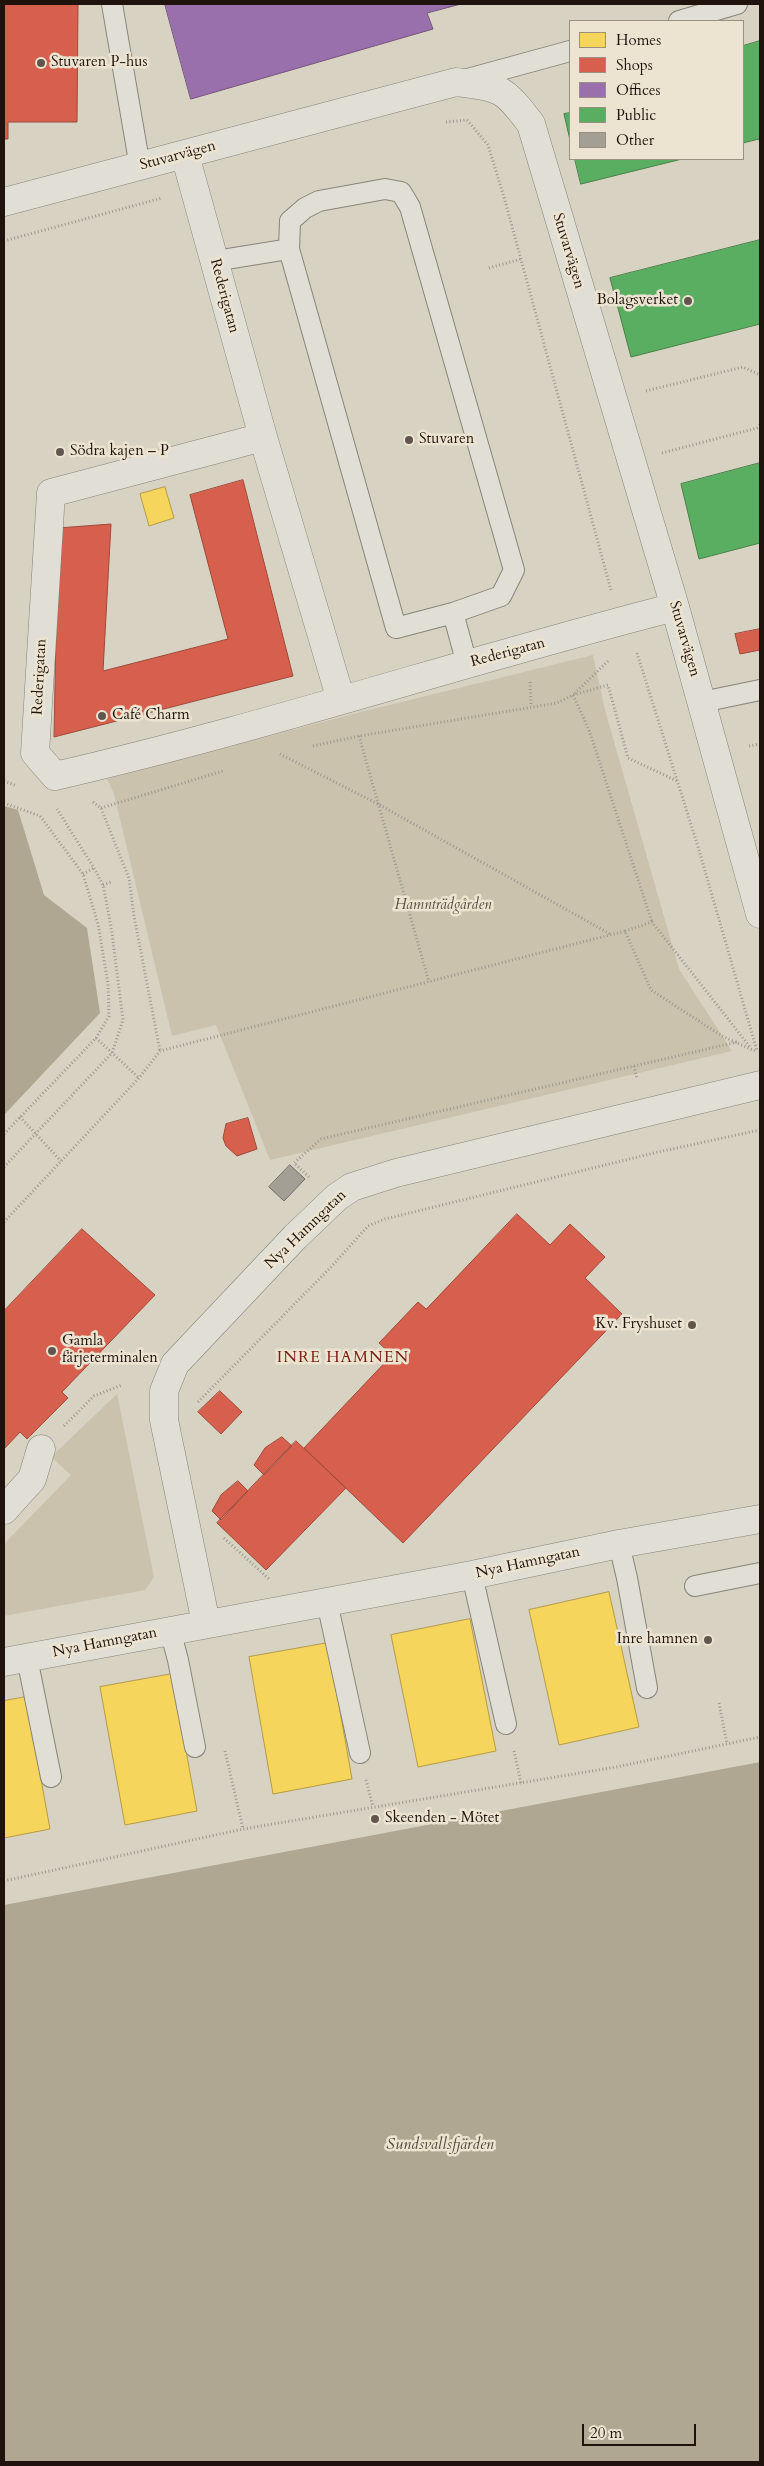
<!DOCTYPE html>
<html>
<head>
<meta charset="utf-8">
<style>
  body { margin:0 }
  #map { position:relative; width:764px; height:2466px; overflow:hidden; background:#d7d2c1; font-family:Cardo,serif }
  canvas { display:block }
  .frame { position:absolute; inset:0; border:5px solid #20130e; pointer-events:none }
  .legend { position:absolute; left:569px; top:20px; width:175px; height:140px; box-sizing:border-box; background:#ece4d0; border:1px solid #9a9082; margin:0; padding:6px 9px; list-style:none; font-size:15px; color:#20130e }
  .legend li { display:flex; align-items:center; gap:10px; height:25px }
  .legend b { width:25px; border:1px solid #9a9082 }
  .scale { position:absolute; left:582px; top:2424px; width:114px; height:22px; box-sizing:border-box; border:2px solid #20130e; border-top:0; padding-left:6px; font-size:15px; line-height:18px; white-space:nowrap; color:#20130e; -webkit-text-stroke:4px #ece4d0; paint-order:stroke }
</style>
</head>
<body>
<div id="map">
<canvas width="764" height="2466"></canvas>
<div class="frame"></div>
<ul class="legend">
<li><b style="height:14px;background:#f6d55c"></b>Homes</li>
<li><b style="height:14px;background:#d6604d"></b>Shops</li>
<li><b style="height:14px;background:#9970ab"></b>Offices</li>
<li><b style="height:14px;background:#5aae61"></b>Public</li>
<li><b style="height:14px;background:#a49f94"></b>Other</li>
</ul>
<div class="scale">20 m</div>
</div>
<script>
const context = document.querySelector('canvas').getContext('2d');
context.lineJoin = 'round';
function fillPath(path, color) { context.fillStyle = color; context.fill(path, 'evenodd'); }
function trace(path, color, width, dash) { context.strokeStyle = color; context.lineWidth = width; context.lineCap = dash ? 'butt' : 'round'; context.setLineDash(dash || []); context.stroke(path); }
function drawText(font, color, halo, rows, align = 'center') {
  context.font = font + ' Cardo,serif'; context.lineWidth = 5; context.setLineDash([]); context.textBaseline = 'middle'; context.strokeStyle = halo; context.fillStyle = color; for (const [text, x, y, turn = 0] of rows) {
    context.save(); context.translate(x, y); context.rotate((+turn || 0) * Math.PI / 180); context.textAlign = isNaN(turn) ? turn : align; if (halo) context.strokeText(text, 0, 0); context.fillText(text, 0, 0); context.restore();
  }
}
fillPath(new Path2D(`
  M593 655 605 710 679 969 732 1051 270 1160 216 1025 172 1036 114 794 107 779 353 714Z
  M117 1394 154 1577 145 1590 4 1616V1544L71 1475 51 1457Z`), '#cac2ac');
fillPath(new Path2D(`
  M4 806 18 810 44 895 87 928 100 1013 4 1115Z
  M760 1762V2462H4V1905Z`), '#b0a792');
const homes = new Path2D(`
  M165 487 174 518 149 526 140 494Z
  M609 1592 639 1727 559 1745 529 1610Z
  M470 1619 496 1751 418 1767 391 1635Z
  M328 1643 352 1779 273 1794 249 1657Z
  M172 1674 197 1811 125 1825 100 1687Z
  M26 1697 50 1829 4 1838V1701Z`);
fillPath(homes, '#f6d55c');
trace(homes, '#b69b45', 1);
const shops = new Path2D(`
  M4 4H78L77 122H8V139H4Z
  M243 480 293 676 54 737 58 528 111 524 103 671 228 639 190 495Z
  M760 629V650L740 654 735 634Z
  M248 1118 257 1149 237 1156 226 1146 223 1138 226 1124Z
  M517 1214 550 1245 570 1224 605 1257 585 1278 622 1314 403 1543 304 1448 392 1355 379 1343 418 1302 426 1309Z
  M82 1229 155 1295 62 1392 68 1398 27 1439 20 1432 4 1449V1311Z
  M220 1391 242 1412 221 1434 198 1412Z
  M282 1437 292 1446 264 1475 254 1465 265 1448Z
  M296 1441 346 1488 266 1570 217 1523Z
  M238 1481 248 1491 221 1520 212 1511 221 1495Z`);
fillPath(shops, '#d6604d');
trace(shops, '#9f493a', 1);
const offices = new Path2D(`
  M165 4H461L427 13 433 29 191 99Z`);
fillPath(offices, '#9970ab');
trace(offices, '#75547c', 1);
const public = new Path2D(`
  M760 41V145L759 139 743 143V46Z
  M570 113V140L564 114Z
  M575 159H682L581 184Z
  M760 240V324L631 357 610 278Z
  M760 463V543L699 559 681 484Z`);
fillPath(public, '#5aae61');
trace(public, '#498048', 1);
const building = new Path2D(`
  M290 1165 305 1179 284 1201 269 1187Z`);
fillPath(building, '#a49f94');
trace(building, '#6f6b62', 1);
const service = new Path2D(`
  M112 4 140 167
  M679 21 737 4
  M464 80 570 51
  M215 261 289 249
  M453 613 501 596 514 570 410 207 401 192 385 189 319 201 305 208 290 221 289 249 396 628 453 613 467 664
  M702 702 760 690
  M619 1544 627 1578 647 1688
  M472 1575 506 1724
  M695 1586 760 1573
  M327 1602 360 1753
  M170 1630 178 1660 195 1747
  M27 1658 51 1777`);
const minor = new Path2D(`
  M185 155 263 437 341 700
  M4 202 456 82C501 88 503 87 531 124L675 607 760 914
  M263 437 51 493 35 753 55 776C264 728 468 660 675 607
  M4 1510 32 1479 41 1449
  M206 1623 164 1420V1391L175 1364 295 1237 337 1197 352 1187 396 1173 760 1085
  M4 1662 472 1575 619 1544 760 1519`);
trace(service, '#88847a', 22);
trace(minor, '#88847a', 29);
trace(new Path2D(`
  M467 120 488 145 504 197 611 590
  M446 122 467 120
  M4 241 162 198
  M489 268 521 259
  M646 391 743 367 760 375
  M662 453 757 428 760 425
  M637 653 699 850 757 1051
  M608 661 573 695 589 730 652 922
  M530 682 531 706
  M359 736 429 982
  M313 746 359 736 557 703 573 695 608 685 628 758 677 781
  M749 746 760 744
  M280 754 378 804 610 934
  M4 781 17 786
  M93 802 101 808 129 878 134 916 160 1051
  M4 803 40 816 83 874 98 924 108 984 109 1016 96 1038 4 1134
  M101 808 223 771
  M83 874 94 868
  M103 885 111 882
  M625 931 652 922 750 1047
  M96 1038 139 1078
  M634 1066 637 1079
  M20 1117 61 1161
  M4 1167 112 1053 123 1020 111 926 103 885 94 868 57 809
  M309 1177 294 1163 321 1139 737 1042
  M4 1222 139 1078 160 1051 625 931 651 990 722 1036 757 1052
  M198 1402 331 1267 368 1226 385 1219 658 1152 760 1130
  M64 1426 94 1396 122 1385
  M224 1538 269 1579
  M719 1703 727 1744
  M225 1751 243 1829
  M514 1751 521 1783
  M366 1780 373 1807
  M4 1881 243 1829 616 1767 760 1737`), '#9c9992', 3, [1, 2.5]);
trace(service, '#e1ded5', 20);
trace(minor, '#e1ded5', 28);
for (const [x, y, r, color] of [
  [41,63,5,"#60564d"],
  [688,301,5,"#60564d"],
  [409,440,5,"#60564d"],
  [60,452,5,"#60564d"],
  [102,716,5,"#60564d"],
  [692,1325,5,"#60564d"],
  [52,1351,5,"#60564d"],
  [708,1640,5,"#60564d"],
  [375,1819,5,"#60564d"]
]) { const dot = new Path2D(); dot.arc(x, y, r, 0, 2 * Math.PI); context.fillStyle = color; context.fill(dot); trace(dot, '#ece4d0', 2); }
drawText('15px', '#20130e', '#ece4d0', [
  ["Stuvaren P-hus",51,63],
  ["Bolagsverket",678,301,"right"],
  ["Stuvaren",419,440],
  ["Södra kajen – P",70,452],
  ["Café Charm",112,716],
  ["Kv. Fryshuset",682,1325,"right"],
  ["Gamla",62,1342],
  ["färjeterminalen",62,1359],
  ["Inre hamnen",698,1640,"right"],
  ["Skeenden - Mötet",385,1819]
], 'left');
drawText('15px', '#20130e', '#ece4d0', [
  ["Stuvarvägen",178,156,-15],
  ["Stuvarvägen",568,251,73],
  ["Rederigatan",224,296,75],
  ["Stuvarvägen",684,639,74],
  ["Rederigatan",508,653,-15],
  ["Rederigatan",40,677,-87],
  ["Nya Hamngatan",306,1230,-44],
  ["Nya Hamngatan",528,1563,-12],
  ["Nya Hamngatan",105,1643,-11]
]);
drawText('italic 15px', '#584c3f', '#ece4d0', [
  ["Hamnträdgården",443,906]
]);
context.letterSpacing = '1px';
drawText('16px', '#7a1f14', '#ece4d0', [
  ["INRE HAMNEN",343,1358]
]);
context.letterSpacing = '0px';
drawText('italic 16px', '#53473b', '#ece4d0', [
  ["Sundsvallsfjärden",440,2145]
]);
</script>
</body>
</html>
